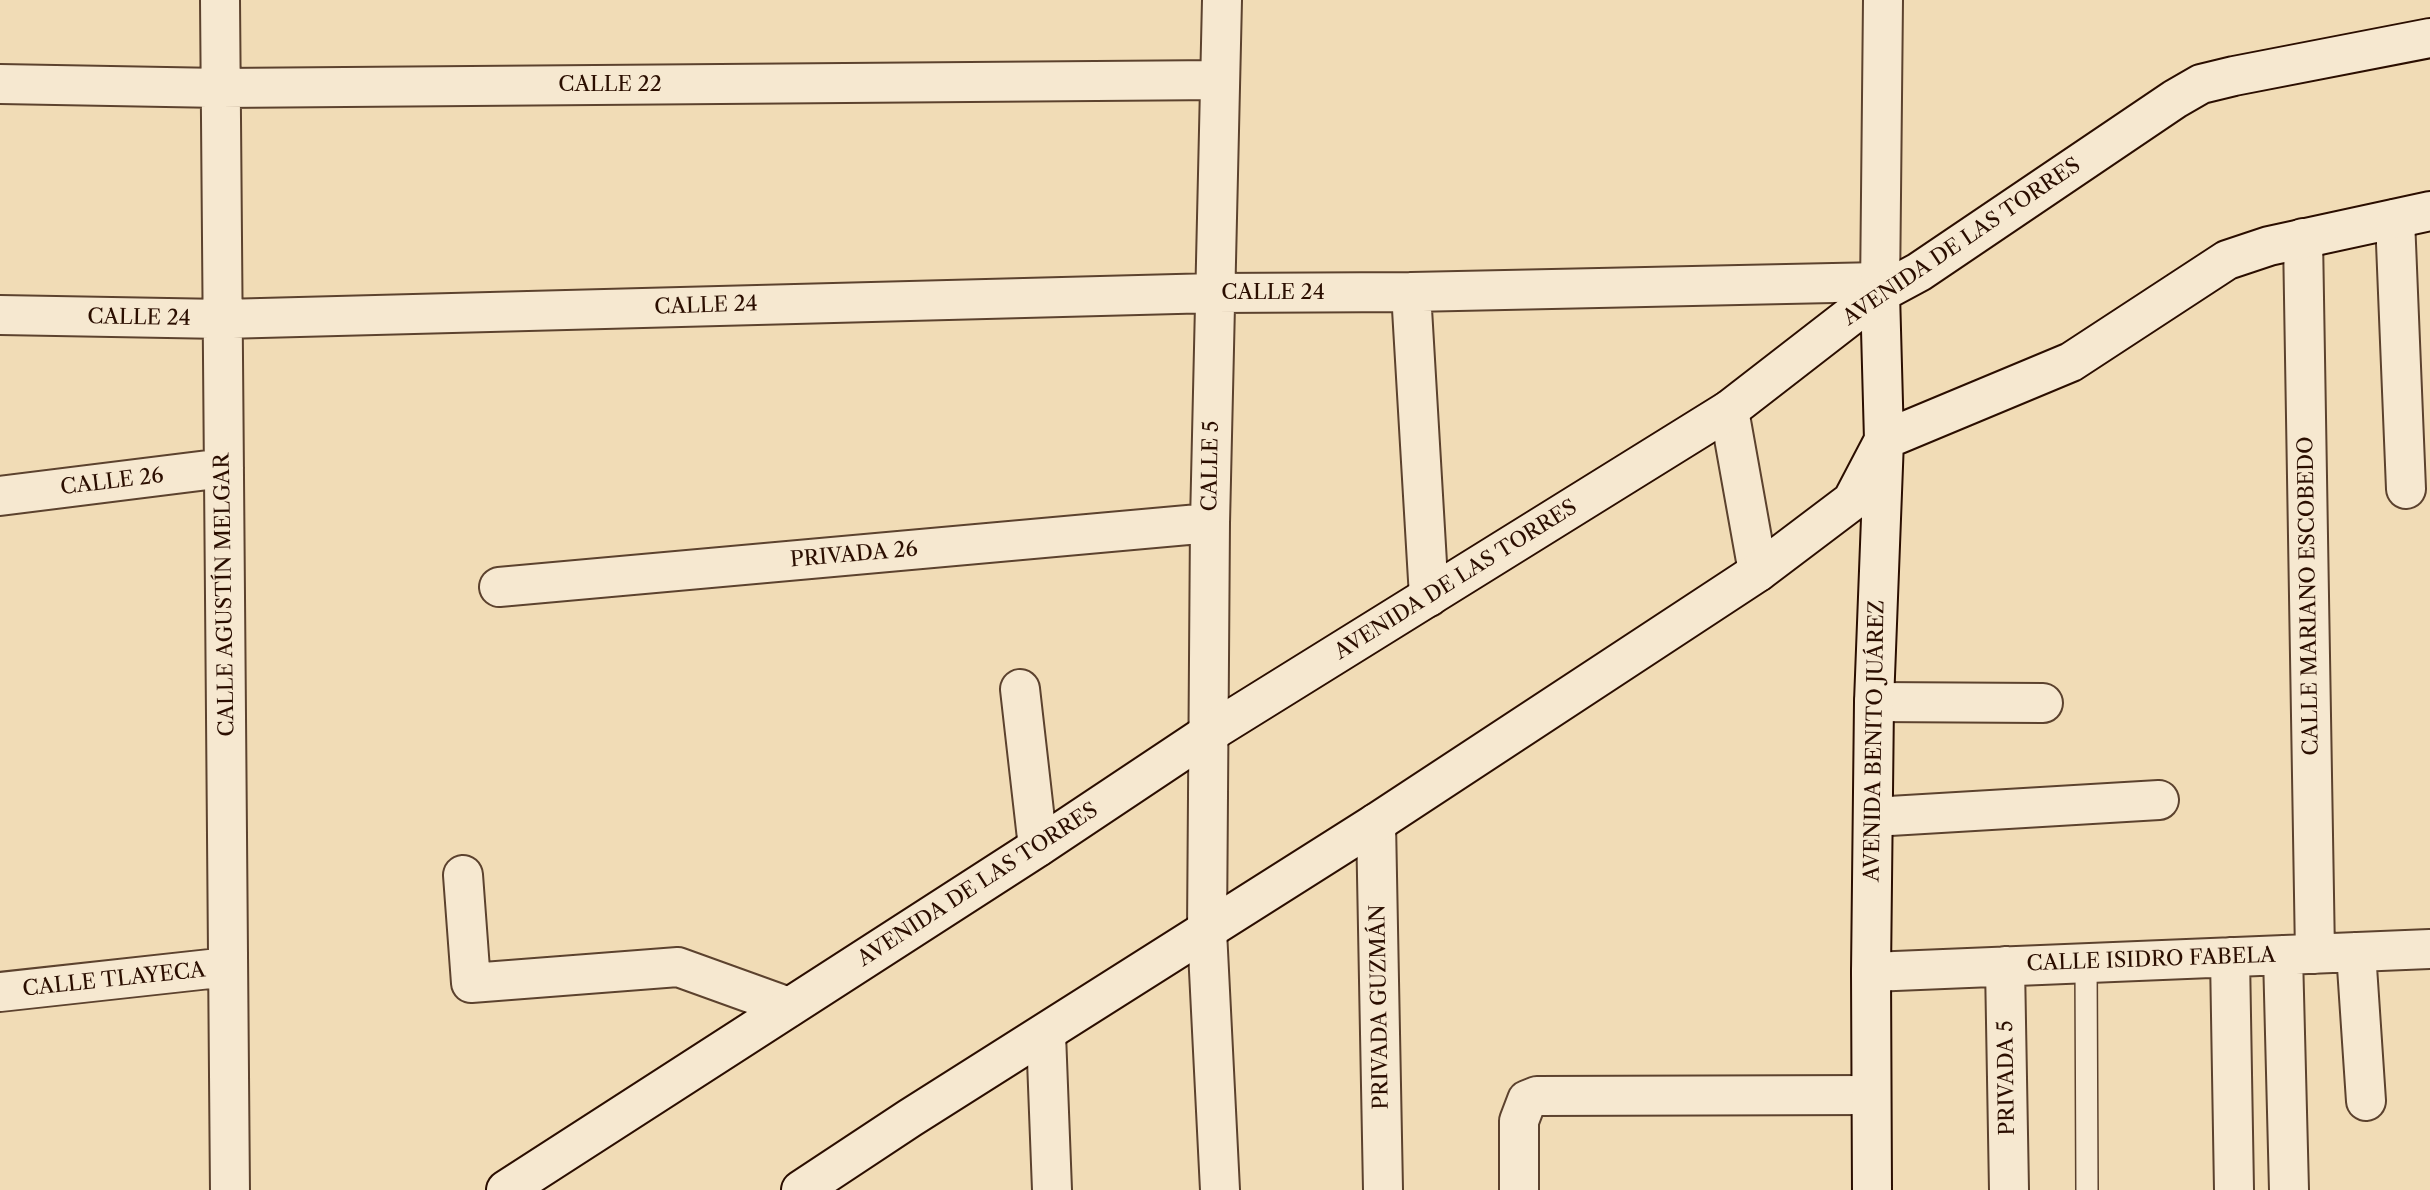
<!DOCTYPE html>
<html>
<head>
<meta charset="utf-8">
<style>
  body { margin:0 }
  canvas { display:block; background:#f1dcb6 }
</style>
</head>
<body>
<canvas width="2430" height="1190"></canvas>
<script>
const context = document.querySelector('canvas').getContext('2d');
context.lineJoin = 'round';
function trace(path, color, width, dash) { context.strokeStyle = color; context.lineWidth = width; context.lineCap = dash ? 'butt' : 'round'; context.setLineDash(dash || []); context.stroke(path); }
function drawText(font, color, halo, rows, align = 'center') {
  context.font = font + ' "Libre Caslon Text",serif'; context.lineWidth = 5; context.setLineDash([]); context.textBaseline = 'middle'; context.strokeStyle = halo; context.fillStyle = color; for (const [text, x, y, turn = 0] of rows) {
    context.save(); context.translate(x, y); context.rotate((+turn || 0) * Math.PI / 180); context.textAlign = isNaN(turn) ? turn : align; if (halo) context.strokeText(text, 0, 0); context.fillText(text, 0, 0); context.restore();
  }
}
const service = new Path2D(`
  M2086 963 2087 1190`);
const minor = new Path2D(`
  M220 0 230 1190
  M0 84 221 88 1220 80
  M2395 219 2406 489
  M2303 238 2315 954
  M1411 292 1429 597
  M0 315 223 319 1215 293 1411 292 1880 282
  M0 496 224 468
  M499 587 1210 523
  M1020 689 1038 847
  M1874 702 2043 703
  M1873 817 2159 800
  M1376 823 1383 1190
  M463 875 471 983 678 967 789 1007
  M2356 952 2366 1101
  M2283 955 2289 1190
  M2230 957 2234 1190
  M2005 966 2009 1190
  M1871 972 2430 949
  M0 992 228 967
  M1046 1034 1052 1190
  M1220 1190 1207 931 1210 523 1222 0
  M1519 1190V1121L1527 1100 1537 1096 1871 1095`);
const tertiary = new Path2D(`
  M1880 293 1883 0
  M1729 410 1758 572`);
const secondary = new Path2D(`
  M506 1190 1038 847 1209 733 1729 410 1880 293 1919 272 2175 99 2201 84 2234 76 2430 38
  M801 1190 910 1118 1376 823 1758 572 1852 501 1884 440 2071 362 2227 260 2269 246 2430 211
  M1872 1190 1871 972 1874 702 1884 440 1880 293`);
trace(service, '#5c422e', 24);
trace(minor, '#5c422e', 42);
trace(tertiary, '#5c422e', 42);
trace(secondary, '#2b0e00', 42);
trace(service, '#f6e8d0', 21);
trace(minor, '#f6e8d0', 38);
trace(tertiary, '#f6e8d0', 38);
trace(secondary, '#f6e8d0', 38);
drawText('21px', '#2b0e00', '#f6e8d0', [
  ["CALLE 22",610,85],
  ["AVENIDA DE LAS TORRES",1962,242,-34],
  ["CALLE 24",1273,293],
  ["CALLE 24",706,306,-2],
  ["CALLE 24",139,318,1],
  ["CALLE 5",1211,466,-89],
  ["CALLE 26",112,482,-7],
  ["PRIVADA 26",854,555,-5],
  ["AVENIDA DE LAS TORRES",1456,580,-32],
  ["CALLE AGUSTÍN MELGAR",225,595,-91],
  ["CALLE MARIANO ESCOBEDO",2309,596,-91],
  ["AVENIDA BENITO JUÁREZ",1875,741,-89],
  ["AVENIDA DE LAS TORRES",978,885,-33],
  ["CALLE ISIDRO FABELA",2151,960,-2],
  ["CALLE TLAYECA",114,980,-6],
  ["PRIVADA GUZMÁN",1380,1007,-91],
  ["PRIVADA 5",2007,1078,-91]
]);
</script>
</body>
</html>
